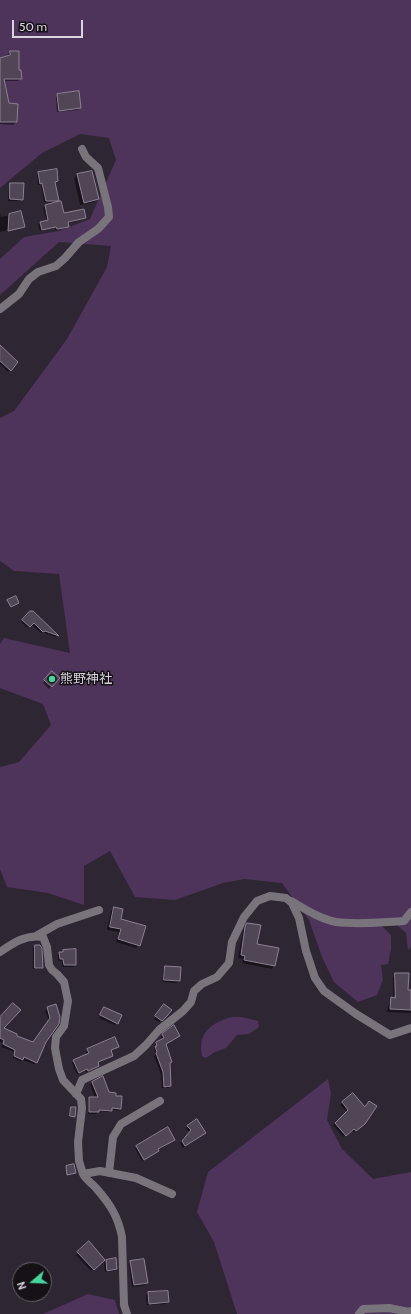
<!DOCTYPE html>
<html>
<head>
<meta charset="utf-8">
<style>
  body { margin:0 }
  #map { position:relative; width:411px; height:1314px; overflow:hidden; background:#2f2634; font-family:Cabin,sans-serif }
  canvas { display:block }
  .north { position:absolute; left:12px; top:1262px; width:40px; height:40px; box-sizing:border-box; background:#151117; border:1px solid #635f66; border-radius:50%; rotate:251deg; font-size:11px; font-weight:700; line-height:16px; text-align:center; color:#d9d3dd }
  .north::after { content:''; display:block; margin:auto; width:14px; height:18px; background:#47d49d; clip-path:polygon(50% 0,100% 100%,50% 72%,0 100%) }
  .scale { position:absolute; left:12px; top:20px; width:71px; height:18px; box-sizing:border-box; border:2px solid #d9d3dd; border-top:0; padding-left:5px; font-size:12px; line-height:14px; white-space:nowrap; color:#d9d3dd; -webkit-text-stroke:3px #151117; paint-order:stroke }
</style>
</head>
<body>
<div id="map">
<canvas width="411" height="1314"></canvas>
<div class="north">N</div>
<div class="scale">50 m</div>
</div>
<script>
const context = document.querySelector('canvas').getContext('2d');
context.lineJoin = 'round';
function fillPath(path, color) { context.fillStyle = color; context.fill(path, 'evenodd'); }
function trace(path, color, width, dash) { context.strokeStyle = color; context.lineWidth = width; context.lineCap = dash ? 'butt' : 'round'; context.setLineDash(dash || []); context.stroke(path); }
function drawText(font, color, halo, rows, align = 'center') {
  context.font = font + ' Cabin,"Noto Sans JP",sans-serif'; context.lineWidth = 3; context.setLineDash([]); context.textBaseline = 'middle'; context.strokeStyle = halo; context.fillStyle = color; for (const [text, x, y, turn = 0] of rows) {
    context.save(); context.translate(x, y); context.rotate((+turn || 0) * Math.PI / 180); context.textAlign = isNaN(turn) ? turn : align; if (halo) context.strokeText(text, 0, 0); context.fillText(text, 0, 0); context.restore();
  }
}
fillPath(new Path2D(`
  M0 0H411V947L408 950 406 933 391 920 377 921 391 935V949L388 964 381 965 383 980 377 995 358 1002 334 982 322 957 309 920 282 883 244 879 223 883 175 900 135 897 110 851 84 866V905L48 893 7 887 0 869V767L19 762 51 725 43 704 0 688V644L4 638 70 653 59 574 14 571 0 561V418L14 411 67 339 107 267 111 246 59 242 0 295V259L24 237 59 231 90 219 116 160 109 138 80 134 42 153 0 188Z
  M232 1017H241L258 1021 259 1027 249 1034 237 1035 226 1048 215 1052 206 1058 202 1056C197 1033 212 1022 232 1017Z
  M328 1079 331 1093 327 1120 342 1149 373 1179 411 1172V1314H237L214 1242 197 1212 208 1172Z
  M88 1294 115 1300 119 1314H43Z`), '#4e335b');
fillPath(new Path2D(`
  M10 52 21 78 18 81H3L8 104 17 105 16 122 13 125 0 124V59L7 57V55Z
  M58 95 80 108 78 110 57 112 56 97Z
  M91 172 98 199 94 202 80 205 74 178 77 175Z
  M39 173 57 181 54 183 58 203 63 215 85 217 83 219 67 223 68 226 66 228 55 230V228L40 231 38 225 40 223 47 222 43 208 45 206 55 203 44 202 41 185H38L37 175Z
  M11 184 22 199 20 201H8L9 186Z
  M0 213 1 217 20 213 24 227 22 229V227L0 232Z
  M0 350 17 362 8 372 0 364Z
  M30 612H32L57 636 56 637 42 632 41 633 31 624 28 628 21 622Z
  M52 672 59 678 49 689 43 683Z
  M114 908 120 920 139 945 136 948 116 942 119 932 107 930 111 911Z
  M248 924 256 945 274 966 272 969 242 963 243 959 238 958 243 931Z
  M35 946 42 968 40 969H33V948Z
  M64 951 75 965 73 967H62V961H58V955Z
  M165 967 179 981 177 983 163 982V969Z
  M396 974 404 993 393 996V977Z
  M411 1001V1013L387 1012 388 1006 391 1003Z
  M162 1007 164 1018 159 1022 154 1019Z
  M48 1008 59 1017 45 1041 37 1062 34 1064 22 1060 20 1061 13 1058 14 1052 1 1047 3 1043 0 1042V1018L3 1029 15 1036 32 1043 49 1021 45 1011Z
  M105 1008 117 1023 115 1025 99 1018Z
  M163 1035 179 1036 165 1045 169 1063 170 1086 169 1088H162L161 1074 154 1056 156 1054 154 1049 155 1047 154 1045 162 1040 161 1037Z
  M114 1039 117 1047 110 1051V1057L97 1063 98 1066 96 1068 86 1072 85 1071 77 1074 72 1063 74 1061 87 1055 86 1052 88 1050Z
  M103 1078 108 1093 120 1108 118 1110H111L109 1112 98 1111 96 1114H88V1100L90 1098H95L90 1084Z
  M353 1094 364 1108 369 1102 361 1126 354 1132 352 1130 343 1137 333 1125 347 1112 340 1105Z
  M188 1126 204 1133 183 1148 180 1143 190 1133 186 1128Z
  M174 1140 142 1161 135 1149 137 1147Z
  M89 1243 104 1260 91 1271 76 1255Z
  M115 1260 116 1269 114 1271 105 1272 104 1263 106 1261Z
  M131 1262 147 1283 145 1285 132 1287 129 1264Z
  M167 1292 168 1302 166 1304 147 1305 146 1295 148 1293Z`), '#0007');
const building = new Path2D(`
  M10 51H19V70H21L22 79H4L9 103 18 104 17 122H0V58L10 55Z
  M79 91 81 108 59 111 57 94Z
  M57 169 58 181 55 182 59 201H61L64 213 84 209 86 218 68 222 69 227 57 229 56 227 42 230 40 222 48 220 45 205 59 201H46L42 183 40 184 38 172Z
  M92 171 99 199 84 203 77 174Z
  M10 183H24L23 200 10 199Z
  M21 211 25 227 8 231 9 214Z
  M0 345 18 362 11 371 0 361Z
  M16 596 19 603 11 607 7 600Z
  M30 611H33L59 636 45 631 43 632 34 623 30 627 22 620Z
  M52 671 60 678 52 687 44 680Z
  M114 907 123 909 121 919 146 926 140 946 118 939 121 929 110 927Z
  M247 923 261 925 257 944 279 948 275 966 244 960 245 956 241 955 245 927Z
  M35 945H40L42 948 43 968H35Z
  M76 949V965H64L63 959H60L59 952H63V950Z
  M165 966 181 967 180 981 164 980Z
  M395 973H409L408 990H411V1010L390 1009 391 997 395 998Z
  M13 1003 21 1010 4 1028 17 1034V1036L33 1042 50 1018 47 1007 56 1004 60 1017 59 1024 46 1042 37 1063 24 1057 23 1060 14 1056 15 1050 3 1044 4 1040 0 1038V1017Z
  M164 1004 172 1010 167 1016 162 1021 155 1016Z
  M104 1007 122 1015 118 1024 100 1015Z
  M174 1025 180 1036 166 1044 172 1062 170 1063 171 1086 164 1087 163 1072 156 1053 157 1052 155 1046H157L156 1042 164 1038 162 1034Z
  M115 1037 119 1047 111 1050 113 1056 98 1062 99 1066 88 1071 87 1069 79 1073 73 1060 89 1053 87 1049Z
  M103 1076 109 1092 116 1093V1096H122L121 1109 112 1108V1111L99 1110V1112H89V1097H98L92 1082Z
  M353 1093 365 1107 369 1101 377 1106 365 1124 356 1131 354 1129 346 1136 335 1123 348 1110 342 1102Z
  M71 1107H76L75 1117 70 1116Z
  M197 1119 206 1133 185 1146 182 1141 191 1130 187 1126Z
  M168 1127 175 1140 158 1149 159 1151 144 1160 136 1146Z
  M74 1164 76 1173 67 1175 66 1166Z
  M89 1241 105 1260 94 1270 77 1252Z
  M116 1258 117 1269 107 1271 106 1260Z
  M144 1259 148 1283 134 1285 130 1261Z
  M168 1291 169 1302 149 1304 148 1292Z`);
fillPath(building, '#504656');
trace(building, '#8d8193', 1);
trace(new Path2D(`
  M0 309 19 294 29 279 38 272 56 266 65 258 79 242 98 229 109 217 108 207 98 168 86 157 82 149
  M291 901C305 909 320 919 336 922 358 925 382 922 404 921L411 912
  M36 936 57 924 99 910
  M0 952C13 943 26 934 43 937L47 947 49 965 52 970 57 974 64 982 68 1001 64 1026 56 1037 55 1048 59 1069 63 1080 81 1099 82 1108 78 1142 79 1161 83 1174 100 1171 136 1178 172 1194
  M76 1094 82 1080 134 1056 146 1045 159 1030 183 1011 191 1002 194 991 202 984 217 977 229 963 232 942 244 917 257 901 270 896 286 898 292 903 299 918 306 951 315 978 324 991 356 1014 390 1035 411 1028
  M109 1173 113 1137 121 1124 160 1101
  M83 1174C86 1180 92 1183 96 1188 110 1204 118 1216 122 1237L124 1305 127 1314
  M359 1314 363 1309 389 1308 409 1312 411 1311`), '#79747c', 8);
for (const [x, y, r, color] of [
  [52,679,4,"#47d49d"]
]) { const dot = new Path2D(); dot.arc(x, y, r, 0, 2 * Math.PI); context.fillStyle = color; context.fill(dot); trace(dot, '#151117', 1.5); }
drawText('13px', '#d9d3dd', '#151117', [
  ["熊野神社",60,679]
], 'left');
</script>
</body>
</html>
